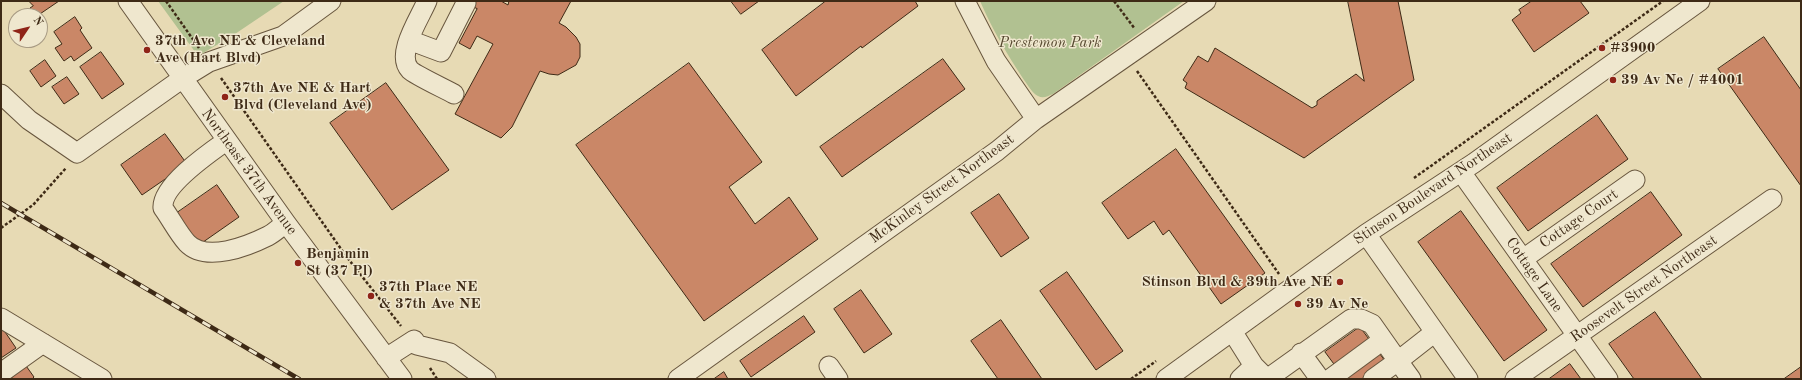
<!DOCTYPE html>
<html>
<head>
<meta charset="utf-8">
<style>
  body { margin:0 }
  #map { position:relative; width:1802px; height:380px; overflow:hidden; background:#e7dab4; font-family:"Old Standard TT",serif }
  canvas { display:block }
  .frame { position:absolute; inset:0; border:2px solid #3e2a16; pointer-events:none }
  .north { position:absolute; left:8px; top:8px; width:40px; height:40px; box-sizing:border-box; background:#efe7ce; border:1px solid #a89b84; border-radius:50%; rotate:55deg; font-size:11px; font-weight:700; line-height:16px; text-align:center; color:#3e2a16 }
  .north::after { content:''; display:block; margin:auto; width:14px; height:18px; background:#8f2418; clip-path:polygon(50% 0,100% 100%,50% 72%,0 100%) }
</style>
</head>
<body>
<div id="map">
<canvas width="1802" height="380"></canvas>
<div class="frame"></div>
<div class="north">N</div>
</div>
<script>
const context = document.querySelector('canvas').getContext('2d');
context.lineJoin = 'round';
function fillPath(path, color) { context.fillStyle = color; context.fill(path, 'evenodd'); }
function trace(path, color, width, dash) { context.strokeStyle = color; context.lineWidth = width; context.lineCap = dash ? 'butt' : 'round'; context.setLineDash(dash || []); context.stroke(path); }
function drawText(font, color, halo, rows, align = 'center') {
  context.font = font + ' "Old Standard TT",serif'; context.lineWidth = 3; context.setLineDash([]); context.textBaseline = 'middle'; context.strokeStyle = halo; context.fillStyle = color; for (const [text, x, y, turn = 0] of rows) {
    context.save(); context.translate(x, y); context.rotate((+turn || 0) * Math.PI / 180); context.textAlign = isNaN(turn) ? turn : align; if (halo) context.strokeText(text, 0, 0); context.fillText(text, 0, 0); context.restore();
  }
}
fillPath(new Path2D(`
  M158 1H284L232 36 198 56Z
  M980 1H1184L1053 94C1048 96 1043 99 1038 96 1032 93 1028 85 1024 80 1007 54 992 29 980 1Z`), '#b1c191');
const building = new Path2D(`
  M29 1H59L37 16 30 8 33 6Z
  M462 1H501L508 5 509 1H571L559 23 566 27 576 37 580 44V57L576 65 558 75 549 74 540 71 512 127 501 138 455 114 493 44 477 36 470 49 459 43 477 9Z
  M731 1H759L741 14Z
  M826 1H915L918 6 862 48 861 46 796 96 762 50Z
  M1348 1H1398L1414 80 1304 158 1185 88 1187 83 1183 80 1198 56 1208 62 1215 48 1312 108 1317 105V101L1356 74 1364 81Z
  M1532 1H1580L1589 13 1534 52 1512 20 1521 13 1519 10Z
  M75 17 82 28 80 30 92 48 74 61 71 56 64 61 55 48 62 44 54 32Z
  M1764 37 1801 90V186L1718 69Z
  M101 52 124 84 102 99 80 67Z
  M943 59 965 89 842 177 820 147Z
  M45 60 56 76 41 87 30 71Z
  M689 63 762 162 729 187 755 224 789 197 818 239 704 321 576 145Z
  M67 77 79 94 64 104 52 87Z
  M386 83 449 170 392 210 330 123Z
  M1597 115 1628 159 1528 231 1497 188Z
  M165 134 187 164 142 195 121 165Z
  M1176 149 1265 273 1221 304 1169 230 1163 235 1154 221 1128 239 1102 203Z
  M217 185 239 217 196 247 174 215Z
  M1651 192 1682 235 1583 307 1551 264Z
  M999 194 1029 238 1001 257 971 213Z
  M1461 211 1547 330 1504 361 1418 242Z
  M1067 272 1123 351 1096 370 1040 291Z
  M861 290 892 334 864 353 834 309Z
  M1655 312 1702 379H1634L1609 344Z
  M804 316 815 332 751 377 740 361Z
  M1001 320 1042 379H998L971 341Z
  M1 326 16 348 1 358Z
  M1360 327 1388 365 1369 379H1345L1325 352Z
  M24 363 34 377 32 379H13L9 374Z
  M1570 364 1581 379H1549Z
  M1801 367V379H1784Z
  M724 372 728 379H714Z`);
fillPath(building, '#ca8767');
trace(building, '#3e2a16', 1);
const minor = new Path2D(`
  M128 1 286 223 402 379
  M427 1C420 18 395 54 410 70 415 75 445 89 454 94
  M965 1 996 61 1036 119
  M409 40 441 52 466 3
  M1 94 29 120 77 153 183 78 209 62 283 36 331 1
  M226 141C209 153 161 186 163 208 171 219 178 233 187 243 206 263 248 246 268 236 274 233 280 227 286 223
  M1461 172 1608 379
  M1366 234 1468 379
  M1523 259 1635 180
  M1 318 102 379
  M1232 331 1254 366 1240 379
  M1301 353 1320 379
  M386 358 414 340 417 345 450 353 486 379
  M829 366 838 379
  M1254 366 1267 379 1351 319H1361L1372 324 1398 361 1435 332
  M1 373 43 343
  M678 379 997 151 1036 119 1206 1
  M1166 379 1366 234 1474 163 1700 1
  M1330 379 1383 340
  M1373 379 1398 361 1411 379
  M1515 379 1772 199`);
trace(minor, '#68563e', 21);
trace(new Path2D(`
  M166 1 199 48
  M1114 1 1135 29
  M1137 71 1279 274
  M221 78 346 256 401 326
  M1414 178 1663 1
  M1 228 33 205 66 168
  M430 368 437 379
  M1131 379 1156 361`), '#3e2a16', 2.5, [3, 2]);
trace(minor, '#efe7ce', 19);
const rail = new Path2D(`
  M1 203 299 379`);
trace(rail, '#3e2a16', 4.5);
trace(rail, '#efe7ce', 3, [9]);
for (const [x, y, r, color] of [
  [1602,48,4,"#8f2418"],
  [147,50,4,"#8f2418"],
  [1613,80,4,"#8f2418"],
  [225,97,4,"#8f2418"],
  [298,263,4,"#8f2418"],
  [1340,282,4,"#8f2418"],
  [371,296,4,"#8f2418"],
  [1298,304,4,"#8f2418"]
]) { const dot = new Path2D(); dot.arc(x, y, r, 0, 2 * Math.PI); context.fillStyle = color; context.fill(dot); trace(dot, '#efe7ce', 1.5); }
drawText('bold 15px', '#3e2a16', '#efe7ce', [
  ["37th Ave NE & Cleveland",155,41],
  ["Ave (Hart Blvd)",155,58],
  ["#3900",1610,48],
  ["39 Av Ne / #4001",1621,80],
  ["37th Ave NE & Hart",233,88],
  ["Blvd (Cleveland Ave)",233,105],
  ["Benjamin",306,254],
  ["St (37 Pl)",306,271],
  ["Stinson Blvd & 39th Ave NE",1332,282,"right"],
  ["37th Place NE",379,287],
  ["& 37th Ave NE",379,304],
  ["39 Av Ne",1306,304]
], 'left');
drawText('italic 15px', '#55482f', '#efe7ce', [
  ["Prestemon Park",1050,43]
]);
drawText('15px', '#3e2a16', '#efe7ce', [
  ["Northeast 37th Avenue",249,172,54],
  ["McKinley Street Northeast",942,189,-36],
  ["Stinson Boulevard Northeast",1433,189,-34],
  ["Cottage Court",1579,219,-35],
  ["Cottage Lane",1534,275,55],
  ["Roosevelt Street Northeast",1644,289,-35]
]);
</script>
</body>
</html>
